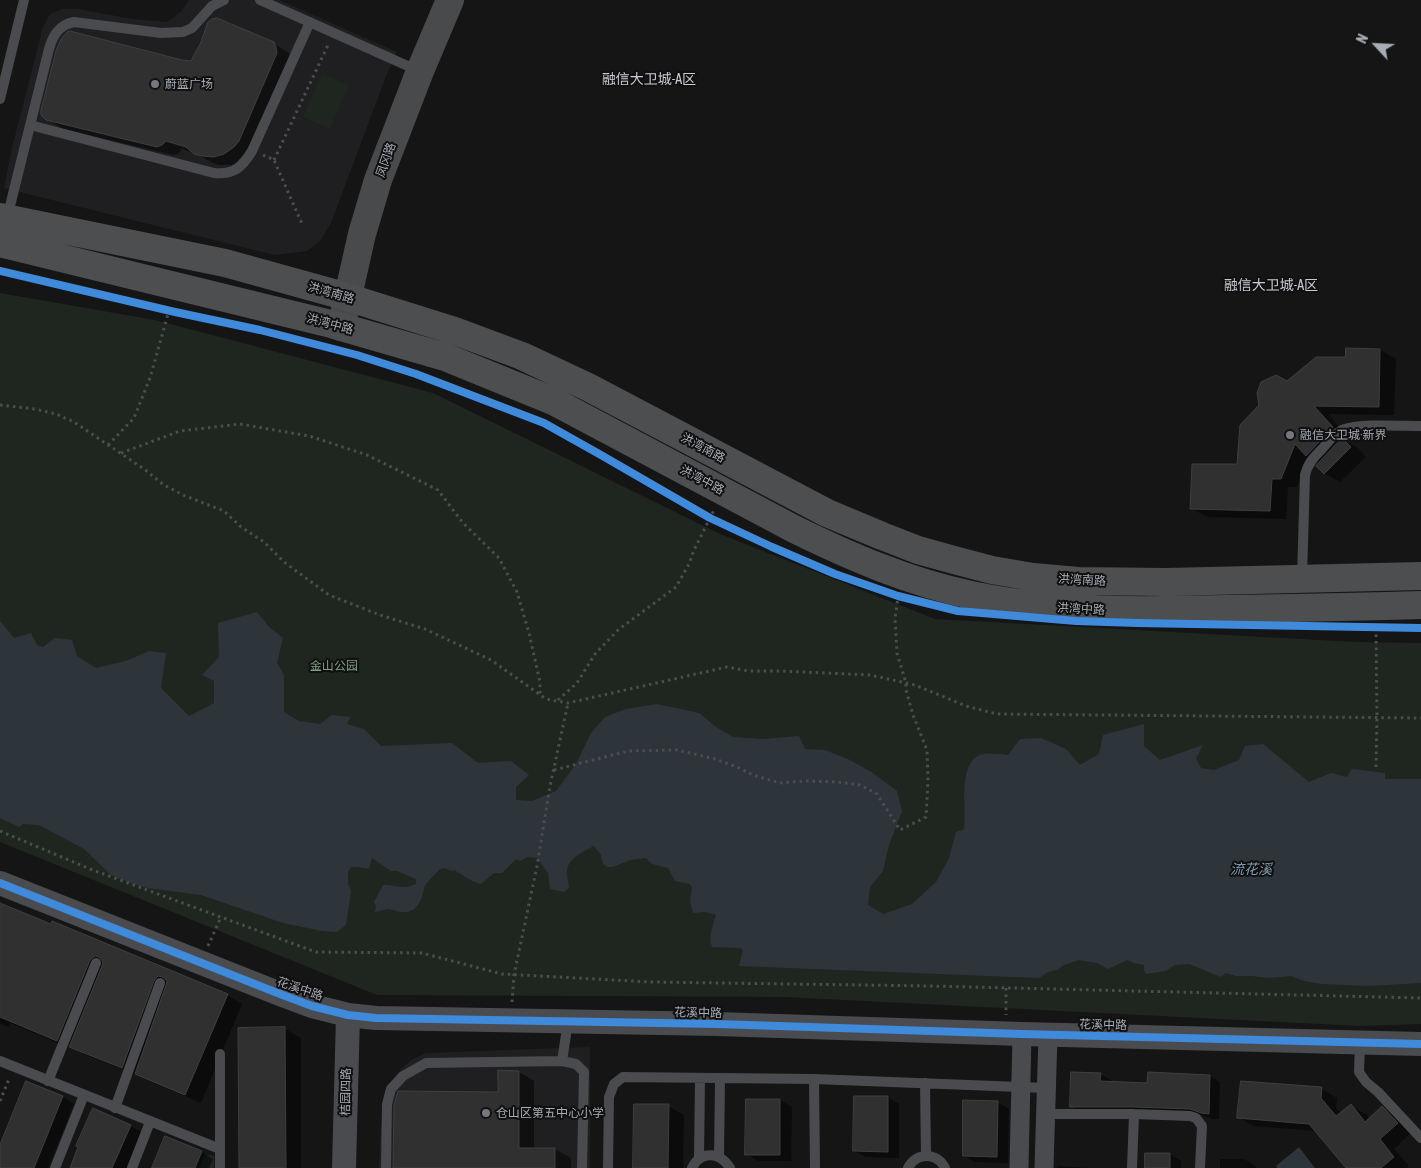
<!DOCTYPE html>
<html>
<head>
<meta charset="utf-8">
<style>
  body { margin:0 }
  #map { position:relative; width:1421px; height:1168px; overflow:hidden; background:#151516; font-family:"Asap Condensed",sans-serif }
  canvas { display:block }
  .north { position:absolute; left:1351px; top:20px; width:50px; height:50px; -webkit-text-stroke:4px #101011; paint-order:stroke; rotate:295deg; font-size:14px; font-weight:700; line-height:20px; text-align:center; color:#a8adb5 }
  .north::after { content:''; display:block; margin:auto; width:18px; height:22px; background:#a8adb5; clip-path:polygon(50% 0,100% 100%,50% 72%,0 100%) }
</style>
</head>
<body>
<div id="map">
<canvas width="1421" height="1168"></canvas>
<div class="north">N</div>
</div>
<script>
const context = document.querySelector('canvas').getContext('2d');
context.lineJoin = 'round';
function fillPath(path, color) { context.fillStyle = color; context.fill(path, 'evenodd'); }
function trace(path, color, width, dash) { context.strokeStyle = color; context.lineWidth = width; context.lineCap = dash ? 'butt' : 'round'; context.setLineDash(dash || []); context.stroke(path); }
function drawText(font, color, halo, rows, align = 'center') {
  context.font = font + ' "Asap Condensed","Noto Sans SC",sans-serif'; context.lineWidth = 4; context.setLineDash([]); context.textBaseline = 'middle'; context.strokeStyle = halo; context.fillStyle = color; for (const [text, x, y, turn = 0] of rows) {
    context.save(); context.translate(x, y); context.rotate((+turn || 0) * Math.PI / 180); context.textAlign = isNaN(turn) ? turn : align; if (halo) context.strokeText(text, 0, 0); context.fillText(text, 0, 0); context.restore();
  }
}
fillPath(new Path2D(`
  M189 0H279L397 52 386 76 331 223 321 240 307 251 274 255 4 188 12 148 43 27 50 14 62 9H78L133 19 167 22 181 12Z
  M590 1047V1168H379L381 1124 384 1101 391 1084 400 1070 411 1060 426 1053Z`), '#1f1f21');
fillPath(new Path2D(`
  M322 74 349 85 330 129 303 117Z
  M0 293 155 320 433 393 720 534 935 619 1355 642 1421 643V1024L1359 1026 785 997 377 995 0 842Z
  M205 1154 214 1156V1168H199Z`), '#1f2620');
fillPath(new Path2D(`
  M257 612 269 627 283 638 277 663 284 675V712L299 721 320 724 332 715 350 717 347 724 364 729 381 746 452 743 478 763 511 761 529 775 516 787V800L532 801 556 791 576 764 591 733 605 717 626 709 657 704 699 713 716 727 733 737 763 739 799 736 805 749 825 750 850 760 873 773 897 791 902 811 889 845 883 871 870 887 868 905 883 914 912 904 936 882 949 858 956 832 964 829C967 810 957 764 980 755 988 752 1000 754 1008 755L1020 739 1041 738 1066 749 1080 765 1099 754 1103 735 1144 724V746L1160 760 1203 745 1196 758 1201 768 1214 770 1239 760 1245 746 1263 744 1309 782 1331 773 1347 777 1352 769 1385 773V779H1421V983L1368 986 1322 984 1304 981 1291 976 1269 978 1252 976H1236L1226 973 1221 977 1189 964 1175 965 1166 971 1146 974 1144 970V965L1134 963 1127 960 1108 969 1097 963 1079 960 1064 965 1057 970 1048 972 1039 978 739 966 743 950 740 948 712 947C708 937 713 925 716 915L705 912 693 913 690 901 692 888 690 884 675 881 668 868 652 864 646 858 630 860 613 867H607L603 864 601 855 594 846C584 851 567 859 567 871 566 877 569 880 569 888L564 892 550 889 548 873 537 858 528 857 520 861 516 859 502 873H494L481 884 472 881 456 871V870L452 871 444 868 440 869 434 875 425 885 421 900 418 905 414 909 408 912H400L389 909 375 912 376 906 374 902 383 885C397 885 402 890 416 884V879L397 871H391L372 858 369 869 357 867H351L348 872V884L351 891 346 925 337 932 322 931 283 923 201 895 147 888 133 884 111 875 84 849 39 825 23 824 19 827 0 818V621L14 638 31 633 37 645 43 647 55 638 72 640 77 656 96 668 126 661 149 651 166 653 161 688 189 716 214 703V681L202 675 219 657 218 623Z
  M1299 1147 1315 1168H1277L1276 1166Z`), '#2d353a');
fillPath(new Path2D(`
  M273 43 289 53 291 57 255 150 240 162 231 165H219L211 162 194 153 182 149 178 154 173 155 63 129 47 119 182 61 192 62Z
  M1347 349 1380 350 1396 359 1394 415 1328 414 1348 437 1345 441 1358 448 1366 457 1340 482 1324 473 1321 463 1309 456 1297 487H1288L1286 519 1207 517 1191 508 1239 465 1287 382 1346 359Z
  M0 904 227 995 242 1004 201 1103 152 1082 138 1074V1076L86 1055 73 1048 72 1049 10 1023 9 1027 0 1023Z
  M240 1029H285L301 1038V1168H240Z
  M519 1072 534 1081V1149H555L571 1158V1168H393L499 1093Z
  M1100 1074 1111 1080V1083L1148 1084 1210 1076 1220 1082 1219 1119H1213L1202 1115 1146 1113H1082L1071 1106Z
  M27 1083 63 1097 74 1104 48 1168H0V1148Z
  M1322 1089 1337 1098 1336 1108 1341 1114 1351 1106 1367 1115 1370 1119 1382 1108 1398 1117 1412 1132 1394 1149 1409 1166 1407 1168H1347L1316 1131 1254 1126 1238 1117Z
  M888 1097 899 1104V1158L866 1157 854 1151Z
  M780 1100 792 1107 791 1161H758L746 1154Z
  M997 1102 1009 1109 1008 1163 975 1162 964 1156Z
  M668 1106 684 1115 683 1168H634Z
  M130 1126 142 1132 126 1168H71Z
  M165 1137 202 1152 213 1159 209 1168H153Z
  M1170 1154 1181 1161V1168H1146Z
  M1220 1159H1244L1256 1166V1168H1220Z
  M1057 1166 1089 1168H1057Z`), '#0007');
const building = new Path2D(`
  M217 18 274 42 276 47 277 53 239 141 234 147 224 154 214 157 202 156 194 154 186 147 166 141 162 145 157 147 46 120 41 115V110L56 51 61 39 67 32 70 31 182 60 191 61 201 42 208 22 212 19Z
  M1346 348 1380 349 1379 407 1314 406 1333 427 1306 456 1295 444 1281 479H1272L1270 511 1190 509 1192 464H1237L1240 425 1259 405 1257 393 1261 382 1276 375 1287 381 1316 357H1345Z
  M1342 438 1351 447 1324 474 1316 466Z
  M0 903 51 924 52 921 228 994 185 1095 135 1074 166 985 167 981 163 977 158 976 154 981 122 1068 69 1047 102 966 103 962 99 957 95 956 90 960 57 1041 0 1017Z
  M285 1027 286 1168H239L238 1028Z
  M498 1070 519 1071V1148H555V1168H393L394 1105 398 1091 498 1092Z
  M1071 1072 1101 1073 1100 1081 1147 1083 1148 1072 1210 1075 1209 1114 1201 1113 1190 1109 1134 1107H1070Z
  M26 1081 63 1096 34 1168H0V1145Z
  M1241 1081 1322 1087 1321 1098 1336 1116 1351 1104 1365 1122 1382 1106 1398 1123 1380 1139 1394 1157 1381 1168H1346L1309 1124 1237 1118Z
  M854 1096H888V1152L853 1151Z
  M746 1099H780V1155H745Z
  M963 1100 998 1101 997 1157 963 1156Z
  M634 1104H669L668 1168H633Z
  M93 1108 131 1125 112 1168H70L78 1147 76 1146Z
  M165 1136 202 1151 195 1168H152Z
  M1145 1153H1170V1168H1145Z`);
fillPath(building, '#303031');
trace(building, '#3e3f42', 1);
trace(new Path2D(`
  M263 155 274 160 302 224
  M274 160 329 43
  M0 405 35 409 56 414 74 422 144 469 164 485 183 495 224 511 241 527 264 542 284 562 329 595 380 615 425 629 491 660 546 699 568 703 727 667 748 671H781L870 675 915 685 966 706 997 714 1421 718
  M108 445 134 418 150 378 170 307
  M121 453 180 431 240 424 309 436 367 455 438 490 463 523 499 558 517 592 529 633 540 682V694
  M1376 628 1377 717 1376 767
  M558 700 577 683 595 654 618 630 676 587 689 564 694 550 714 510
  M554 770 628 751 677 750 715 759 737 767 753 775 780 783 807 781 837 782 860 785 877 794 900 830 926 817 928 780 927 750 913 715 906 690V683L897 653 895 618 898 597
  M0 831 90 869 316 952 422 953 502 974 651 982 931 986 1421 998
  M208 946 221 917
  M1006 988V1015
  M512 1002 514 975 537 866 550 786 568 703
  M0 1101 9 1079`), '#4b4d4f', 3, [2.5, 4]);
trace(new Path2D(`
  M260 0 419 71
  M0 99 24 0
  M30 125 214 173C234 175 242 167 252 151L310 22
  M7 218 49 49C53 35 59 25 74 22L161 33 183 32 192 28 212 6 224 0
  M1302 578 1305 475C1308 463 1314 457 1322 449 1328 442 1334 434 1342 430 1360 423 1401 426 1421 426
  M1360 1043 1359 1072 1366 1082 1378 1092 1421 1138
  M0 1061 220 1149
  M562 1061 568 1022
  M814 1079 815 1168
  M48 1081 96 963
  M925 1083 926 1155
  M115 1108 160 983
  M1046 1114H1134L1190 1116 1196 1118 1202 1126 1200 1168
  M719 1157 720 1079
  M699 1159 700 1078
  M55 1168 84 1095
  M132 1168 150 1122
  M220 1168V1054
  M386 1168 387 1104 391 1089 403 1076 426 1063 562 1061 576 1064 584 1072 582 1168
  M608 1168 609 1097 614 1084 623 1077 814 1079 1046 1088
  M692 1168C701 1150 720 1152 730 1168
  M908 1168C916 1152 937 1152 945 1168
  M1132 1168 1134 1114`), '#4a4b4e', 10);
trace(new Path2D(`
  M1019 1168 1022 1034
  M1044 1168 1048 1035`), '#4a4b4e', 19);
trace(new Path2D(`
  M0 883 280 994 312 1006 348 1015 376 1018 717 1024 1022 1034 1421 1044
  M344 1168 348 1015`), '#4a4b4e', 24);
trace(new Path2D(`
  M341 327 362 234 378 180 420 71 450 0`), '#494a4c', 28);
trace(new Path2D(`
  M0 217 225 263 337 294 455 331 522 356 588 387 827 513 882 536 918 550 954 560 992 570 1033 577 1078 581 1166 582 1421 576
  M0 243 331 324 445 357 553 401 794 529C851 557 909 582 971 595 1057 613 1141 611 1228 609 1292 608 1357 607 1421 605`), '#4c4e50', 28);
trace(new Path2D(`
  M0 271 175 312 260 330 357 355 416 374 544 423 601 455 710 518 772 547 835 574 898 596 958 611 1076 621 1137 623 1421 628
  M0 883 280 994 312 1006 348 1015 376 1018 717 1024 1022 1034 1421 1044`), '#408adc', 8);
for (const [x, y, r, color] of [
  [155,84,5,"#75787d"],
  [1290,435,5,"#75787d"],
  [486,1113,5,"#75787d"]
]) { const dot = new Path2D(); dot.arc(x, y, r, 0, 2 * Math.PI); context.fillStyle = color; context.fill(dot); trace(dot, '#101011', 2); }
drawText('12px', '#a8adb5', '#101011', [
  ["蔚蓝广场",165,84],
  ["融信大卫城·新界",1300,435],
  ["仓山区第五中心小学",496,1113]
], 'left');
drawText('12px', '#a8adb5', '#101011', [
  ["凤冈路",386,160,-70],
  ["洪湾南路",331,293,16],
  ["洪湾中路",330,324,15],
  ["洪湾南路",703,448,28],
  ["洪湾中路",702,480,28],
  ["洪湾南路",1082,580,3],
  ["洪湾中路",1081,609,3],
  ["花溪中路",300,989,19],
  ["花溪中路",698,1013,1],
  ["花溪中路",1103,1025,1],
  ["桔园四路",346,1092,-89]
]);
drawText('12px', '#809f80', '#101011', [
  ["金山公园",334,666]
]);
drawText('14px', '#c8cbd2', '#101011', [
  ["融信大卫城-A区",649,80],
  ["融信大卫城-A区",1271,286]
]);
drawText('italic 14px', '#819bae', '#101011', [
  ["流花溪",1251,870]
]);
</script>
</body>
</html>
